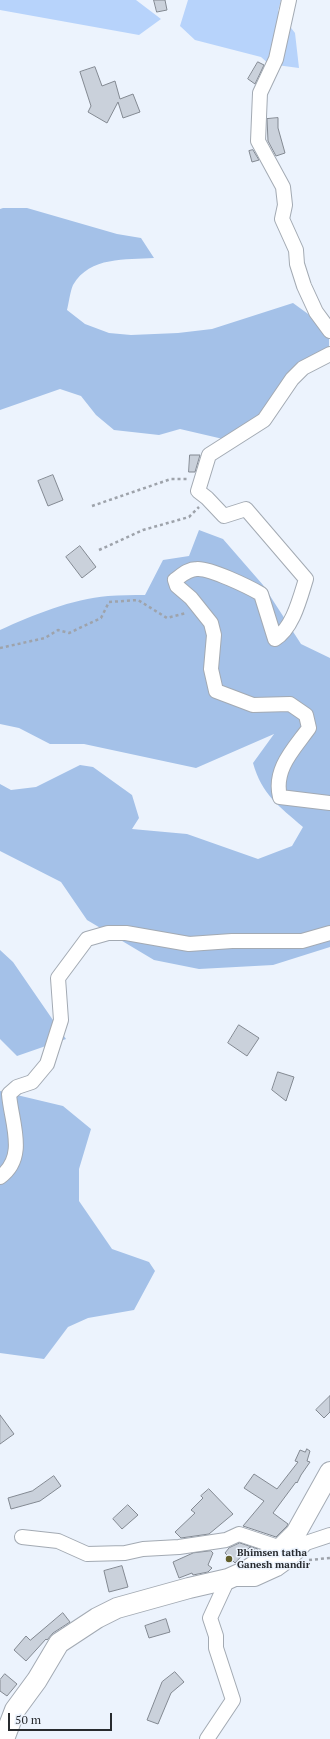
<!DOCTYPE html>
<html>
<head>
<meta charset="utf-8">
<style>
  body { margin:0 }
  #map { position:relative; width:330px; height:1739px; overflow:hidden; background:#ecf3fd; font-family:"PT Serif",serif }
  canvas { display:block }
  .scale { position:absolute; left:8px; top:1713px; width:104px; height:18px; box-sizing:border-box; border:2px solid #272a2e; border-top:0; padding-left:5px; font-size:12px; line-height:14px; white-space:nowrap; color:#272a2e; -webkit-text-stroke:3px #ecf3fd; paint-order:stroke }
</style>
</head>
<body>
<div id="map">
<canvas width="330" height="1739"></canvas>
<div class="scale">50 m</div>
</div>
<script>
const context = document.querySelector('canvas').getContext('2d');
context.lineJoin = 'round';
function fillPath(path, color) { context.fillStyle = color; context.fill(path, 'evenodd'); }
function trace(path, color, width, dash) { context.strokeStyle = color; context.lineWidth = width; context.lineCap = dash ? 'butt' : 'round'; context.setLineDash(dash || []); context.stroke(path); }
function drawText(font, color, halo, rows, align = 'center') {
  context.font = font + ' "PT Serif",serif'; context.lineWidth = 3; context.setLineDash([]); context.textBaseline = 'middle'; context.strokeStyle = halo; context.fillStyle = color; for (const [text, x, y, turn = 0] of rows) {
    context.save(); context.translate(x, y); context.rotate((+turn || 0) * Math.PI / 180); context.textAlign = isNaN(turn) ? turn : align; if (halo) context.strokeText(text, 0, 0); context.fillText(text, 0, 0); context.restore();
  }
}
fillPath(new Path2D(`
  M0 0H136L161 19 139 35 0 10Z
  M188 0H281L278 11 295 33 299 68 269 64 261 57 195 40 180 26Z`), '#b7d3fb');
fillPath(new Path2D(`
  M3 208H27L117 234 141 238 154 258C126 260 90 256 73 285 70 292 69 302 67 310L85 324 109 333 131 335 178 333 212 329 293 303 315 319 329 336V349L263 416 223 439 180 429 159 435 114 430 96 415 81 396 60 389 0 410V209Z
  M199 530 223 539 263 585 301 644 330 658V947L273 965 199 969 154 960 87 920 61 882 0 851V784L11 790 36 787 80 765 93 767 132 795 139 818 132 829 187 834 258 859 292 846 303 827C279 806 262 795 253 763L274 734 196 768 84 744H50L19 728 0 724V630C33 615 72 599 108 596 120 595 133 595 145 595L163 560 189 556Z
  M0 950 13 962 66 1039 17 1056 0 1039Z
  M0 1091 63 1106 91 1129 79 1169V1201L112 1249 149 1262 155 1271 134 1310 88 1318 68 1327 44 1359 0 1353Z`), '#a4c1e8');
const building = new Path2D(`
  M154 0H165L167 10 157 12Z
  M258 62 264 65 255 84 248 79Z
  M95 67 102 86 115 81 120 99 133 94 140 112 123 118 118 102 107 123 88 112 91 106 80 72Z
  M278 118V128L285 153 276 156 268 141 267 119Z
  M253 150 259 160 252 162 249 151Z
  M190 455H200L195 472H189Z
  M53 475 63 500 48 506 38 481Z
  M80 546 96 567 82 578 66 557Z
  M239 1025 259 1038 247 1056 228 1043Z
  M278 1072 294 1077 286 1101 272 1090Z
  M330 1396V1412L324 1418 316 1410Z
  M0 1415 14 1434 0 1444Z
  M307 1449 310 1451 307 1461 310 1462 301 1475 297 1483 296 1482 273 1513 288 1524 287 1526 276 1537 243 1526 264 1501 244 1488 254 1474 277 1489 298 1462 295 1461 300 1450 305 1452Z
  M54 1476 61 1486 40 1501 11 1509 8 1498 32 1491Z
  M209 1489 233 1514 209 1534 181 1538 175 1532 195 1513 191 1510 203 1498 201 1496Z
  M128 1505 138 1515 122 1529 113 1519Z
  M240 1543 258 1549 256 1551 250 1547 235 1563 225 1553 229 1548Z
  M211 1551 213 1553 208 1565 212 1568 208 1572 193 1575 192 1573 179 1578 173 1562 193 1553Z
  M122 1566 128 1587 109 1592 104 1571Z
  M63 1613 70 1622 53 1633 47 1640 46 1639 26 1661 14 1650 26 1636 30 1640Z
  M166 1619 170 1632 149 1638 145 1626Z
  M175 1672 184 1682 171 1693 158 1724 147 1720 162 1682Z
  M5 1674 17 1684 7 1696 0 1691V1680Z`);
fillPath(building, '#cad1db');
trace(building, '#838992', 1);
const minor = new Path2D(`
  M289 0 276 59 260 93 258 141 283 187 285 205 282 219 296 250 297 264 304 286 316 312 330 331
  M330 354 303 368 292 379 264 420 209 455 198 491 207 498 224 516 246 509 306 579C300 598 293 628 275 639L261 594C249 587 210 568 197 569 188 569 182 575 175 580L177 586 191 598 211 623 214 635 211 669 216 691 253 705 290 704 306 715 309 728C294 749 273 769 280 797L330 803
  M0 1177C28 1157 11 1122 9 1094L17 1087 32 1082 47 1064 61 1020 58 978 87 939 108 933H126L189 944 232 941H302L330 933
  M22 1537 58 1541 87 1554 125 1553 143 1549 179 1547 226 1540 239 1534 281 1548
  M207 1739 233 1700 216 1648V1636L210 1618 228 1579H255L277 1569 288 1561 306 1543 330 1535`);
const secondary = new Path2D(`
  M4 1739 15 1710 37 1680 59 1643 97 1618 117 1608 189 1588 228 1579 248 1570 281 1548 296 1533 330 1472`);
trace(minor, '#a3aab3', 16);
trace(secondary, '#a3aab3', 22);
trace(new Path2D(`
  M92 506 171 479H188
  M99 550 143 530 189 517 199 507
  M0 648 45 638 58 630 69 633 101 618 109 602 138 600 167 618 186 613
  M309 1560 330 1558`), '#9ea3ab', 2.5, [3, 3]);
trace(minor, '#fff', 14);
trace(secondary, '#fff', 20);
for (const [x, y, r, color] of [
  [229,1559,4,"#615e2b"]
]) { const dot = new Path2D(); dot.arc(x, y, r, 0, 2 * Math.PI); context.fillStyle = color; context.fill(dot); trace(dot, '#ecf3fd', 1.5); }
drawText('bold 10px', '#272a2e', '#ecf3fd', [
  ["Bhimsen tatha",237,1553],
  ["Ganesh mandir",237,1565]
], 'left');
</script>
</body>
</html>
